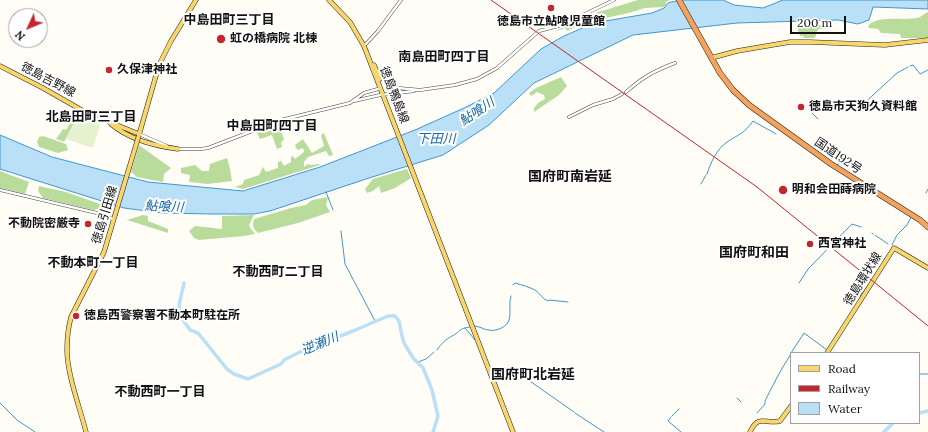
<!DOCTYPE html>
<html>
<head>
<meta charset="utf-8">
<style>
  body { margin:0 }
  #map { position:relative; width:928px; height:432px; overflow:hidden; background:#fffdf5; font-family:Lora,serif }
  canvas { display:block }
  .legend { position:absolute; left:790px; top:352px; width:130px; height:72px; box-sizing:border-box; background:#fff; border:1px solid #a0a0a0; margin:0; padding:5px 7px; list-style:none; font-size:12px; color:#111 }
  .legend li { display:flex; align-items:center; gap:8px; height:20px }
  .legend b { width:20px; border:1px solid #a0a0a0 }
  .north { position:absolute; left:8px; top:8px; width:40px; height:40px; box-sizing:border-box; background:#fff; border:1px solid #a0a0a0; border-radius:50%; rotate:226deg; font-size:11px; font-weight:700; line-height:16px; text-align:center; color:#111 }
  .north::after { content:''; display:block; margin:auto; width:14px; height:18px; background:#c4262e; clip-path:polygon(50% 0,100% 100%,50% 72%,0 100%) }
  .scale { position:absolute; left:790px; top:16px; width:56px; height:18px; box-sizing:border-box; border:2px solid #111; border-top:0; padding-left:5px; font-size:12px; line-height:14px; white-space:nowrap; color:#111; -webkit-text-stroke:3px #fff; paint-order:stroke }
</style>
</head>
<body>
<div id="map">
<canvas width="928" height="432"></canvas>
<ul class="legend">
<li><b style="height:5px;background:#f9d66b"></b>Road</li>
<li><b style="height:5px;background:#c4262e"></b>Railway</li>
<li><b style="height:11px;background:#b9e0f7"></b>Water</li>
</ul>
<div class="north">N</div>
<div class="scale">200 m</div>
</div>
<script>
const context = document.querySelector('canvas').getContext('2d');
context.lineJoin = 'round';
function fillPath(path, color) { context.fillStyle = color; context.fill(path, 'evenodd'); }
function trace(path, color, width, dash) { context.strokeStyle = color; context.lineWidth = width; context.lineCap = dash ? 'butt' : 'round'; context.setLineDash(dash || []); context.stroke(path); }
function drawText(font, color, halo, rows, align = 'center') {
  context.font = font + ' Lora,"Noto Sans JP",serif'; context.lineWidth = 4; context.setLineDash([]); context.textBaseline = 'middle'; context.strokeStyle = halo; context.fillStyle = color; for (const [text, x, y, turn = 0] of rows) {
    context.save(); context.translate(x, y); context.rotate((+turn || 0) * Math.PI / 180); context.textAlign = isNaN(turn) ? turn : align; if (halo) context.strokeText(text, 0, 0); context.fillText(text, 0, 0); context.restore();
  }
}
fillPath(new Path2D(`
  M638 0H670L666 2V5L663 7 645 8 629 13 586 22 567 31 565 28 554 32 582 17Z
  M928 12V38H901L900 34 881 33 878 29 869 28 868 26C878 14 907 22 920 17 923 15 925 13 928 12Z
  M796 25H831V28L818 29 815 38H804L803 36H800Z
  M561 77 567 86 559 95 534 112V108L538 103 545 99 544 95 537 92 531 96 529 93 536 88Z
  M72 120 75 121 64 142 56 139 63 129 66 130Z
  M286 122V127L280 129 284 139 281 143 282 147 277 149 272 135 260 139 256 131 274 124Z
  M324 133 333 155 329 156 326 151 308 157 304 162V167L308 164 310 165 319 164 320 165 243 189 235 187 243 184 244 180 259 175 263 167 266 172 278 168V162L281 161 284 166 291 162V157L293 156 295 159 304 152 303 148 298 150 296 148 295 145 303 139 312 153 324 146 321 135Z
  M43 136 66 144 68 150 58 153 39 147 37 142 39 137Z
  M139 145 171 168 164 174 163 182 137 177 131 172Z
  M227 158 230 169 232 181 208 184 189 182 190 175 181 173V168L195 165 202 171H209L210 164Z
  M407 169 411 178 395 188 381 193 379 186 373 191 367 193 365 189 373 179Z
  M0 171 29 182 25 194 0 188Z
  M39 186 66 192 100 204V207L98 209 93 210 43 198 38 191Z
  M328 197 326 205 330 212 298 223 258 233C253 228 252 226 254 219L291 208 306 205 312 200Z
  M143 215 148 216V221L168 229V233L127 220Z
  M254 215 249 225 251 229 255 234 244 236 199 240 194 238 189 231 195 226 222 229V216Z`), '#b9dc9c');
fillPath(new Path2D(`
  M79 114 100 125 93 148 66 139Z`), '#e6f2cf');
const water = new Path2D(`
  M681 0H723L734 5 763 8 783 0H928V9L873 7 869 20 858 24 838 20 737 23 633 35 534 83 489 125 443 155 369 178 270 211 254 214H212L162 213 124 208 0 169V135L52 157 148 182 243 191 320 167 415 130 464 108 494 93 541 49 564 36 594 23 652 13 664 8 668 3Z`);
fillPath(water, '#b9e0f7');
trace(water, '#3f96cf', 1);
trace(new Path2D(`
  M910 66 913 65 920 74 928 70
  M860 107 897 73 908 67
  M809 110 818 119
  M837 165 846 158 841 150
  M707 174C711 162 716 150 727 142 739 134 744 134 753 121L776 134
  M701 184 706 175
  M326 192 333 210
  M926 193 928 189
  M341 231 345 264 375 321
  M872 233 873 234
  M875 235 888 244
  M892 245 897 235 907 225 911 217
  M880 267 890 251
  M799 283 808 269 852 224 861 227
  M513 285 515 283C522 285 529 287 535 290 540 293 542 299 548 301L549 300 568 302
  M860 298 861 294 870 283
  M474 326C480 326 484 330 489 330 493 331 496 330 499 329 516 323 507 308 511 296
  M465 328 475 340
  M437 350C442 343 445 340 452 336 460 332 459 328 470 327
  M791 353 804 333 827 350
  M418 362 426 359 434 352
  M919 374H928
  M524 377 574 412
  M737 398 741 402
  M0 403 17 420 35 432
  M575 413 604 432
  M757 413 765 404V401C773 385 781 369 791 354
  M672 416 679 409
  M671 417 668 421 681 432`), '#3f96cf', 1);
trace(new Path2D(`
  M184 283 179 305 180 314 183 320 190 330 198 333 227 369 234 374 248 379 281 364 284 360 300 352 353 331 388 316H395L399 321 402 336 404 343 413 358 423 368 432 390 438 416 433 432
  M919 413 928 411
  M884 432 893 423`), '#b9e0f7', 3.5);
const minor = new Path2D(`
  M364 46 378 31 401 0
  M387 87 420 90 455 85 477 79 497 68 539 31 562 25 614 0
  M626 92C643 77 654 71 675 63
  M354 101 380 95 414 91
  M569 117 593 105 613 99 622 94
  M139 134 167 146
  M177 149H201L208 148 281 120 350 103 364 93 378 89
  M0 190 101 214 113 219`);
const major = new Path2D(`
  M329 0 350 22 364 46 513 432
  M711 58 737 51 790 42H810L885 45 928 40
  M374 65 380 79
  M0 66 43 88 85 112 139 134
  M111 124C130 140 154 146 178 149
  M139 135 159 65 171 41 196 0
  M827 353 894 248 928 268
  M86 432C80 408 67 374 67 350 67 339 68 328 71 317L104 252 115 215
  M750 432C759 413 765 425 780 421L791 406`);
const highway = new Path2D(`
  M679 0 720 73 733 90 749 105 831 164 920 220 928 227`);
trace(minor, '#444', 3.5);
trace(major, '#222', 5);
trace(highway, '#222', 6);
trace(minor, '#fff', 2.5);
trace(major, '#f9d66b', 4);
trace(highway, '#f5a25d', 5);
trace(new Path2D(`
  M491 0 757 187 928 326`), '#c4262e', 1);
const majorBridge = new Path2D(`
  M115 215 139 135`);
trace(majorBridge, '#222', 5, []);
trace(majorBridge, '#f9d66b', 4);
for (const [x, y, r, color] of [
  [551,8,4,"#c4262e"],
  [221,39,5,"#c4262e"],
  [109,70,4,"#c4262e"],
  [801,107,4,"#c4262e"],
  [783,190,5,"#c4262e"],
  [88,224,4,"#c4262e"],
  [810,244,4,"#c4262e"],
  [76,316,4,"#c4262e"]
]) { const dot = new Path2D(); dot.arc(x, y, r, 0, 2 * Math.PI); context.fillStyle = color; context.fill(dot); trace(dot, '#fff', 1.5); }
drawText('bold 12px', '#111', '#fff', [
  ["徳島市立鮎喰児童館",551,22,"center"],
  ["虹の橋病院 北棟",230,39],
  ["久保津神社",117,70],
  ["徳島市天狗久資料館",809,107],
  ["明和会田蒔病院",792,190],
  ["不動院密厳寺",80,224,"right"],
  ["西宮神社",818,244],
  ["徳島西警察署不動本町駐在所",84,316]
], 'left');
drawText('12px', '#111', '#fff', [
  ["徳島吉野線",48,80,28],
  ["徳島鴨島線",394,95,69],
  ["国道192号",838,156,34],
  ["徳島引田線",105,215,-73],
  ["徳島環状線",863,279,-58]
]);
drawText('bold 13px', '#111', '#fff', [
  ["中島田町三丁目",229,20],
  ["南島田町四丁目",444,57],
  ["北島田町三丁目",91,117],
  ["中島田町四丁目",272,126],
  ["不動本町一丁目",93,263],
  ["不動西町二丁目",278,272],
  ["不動西町一丁目",160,392]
]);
drawText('italic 13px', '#1768a6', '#fff', [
  ["鮎喰川",477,112,-34],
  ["下田川",436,139],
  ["鮎喰川",164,207,3],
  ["逆瀬川",320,344,-23]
]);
drawText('bold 14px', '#111', '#fff', [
  ["国府町南岩延",570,177],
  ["国府町和田",754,253],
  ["国府町北岩延",533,375]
]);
</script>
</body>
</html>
